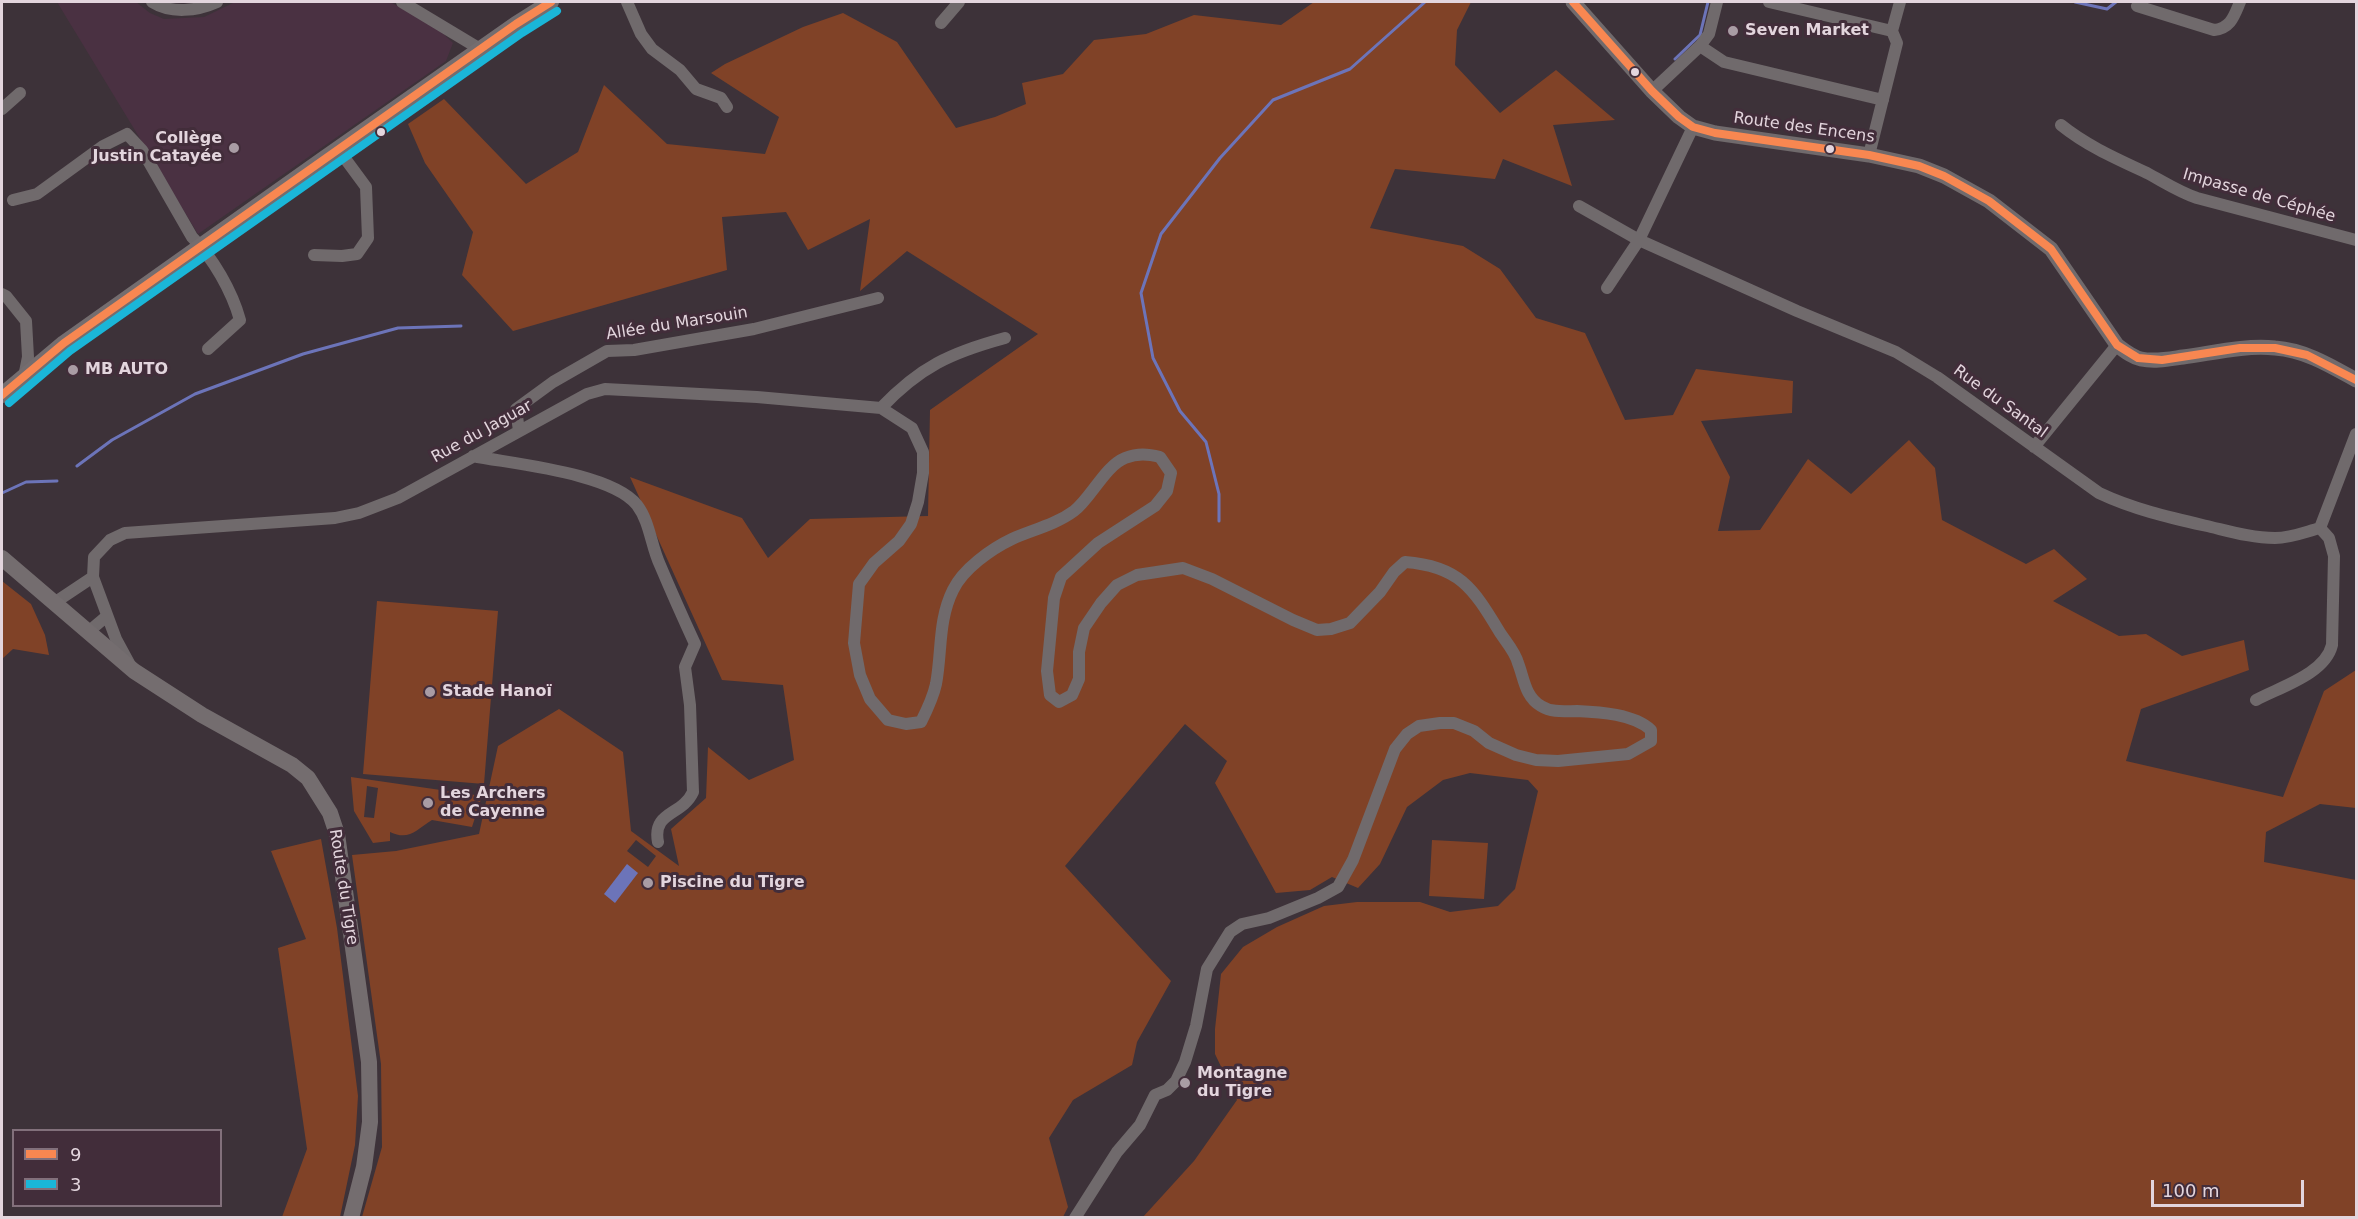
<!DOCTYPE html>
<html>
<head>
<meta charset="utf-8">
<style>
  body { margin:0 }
  #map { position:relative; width:2358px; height:1219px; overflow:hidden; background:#3d3239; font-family:"DejaVu Sans",sans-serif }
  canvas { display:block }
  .frame { position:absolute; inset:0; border:3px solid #e3d5dd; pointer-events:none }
  .legend { position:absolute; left:12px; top:1129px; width:210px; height:78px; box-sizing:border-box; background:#422d3a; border:2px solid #82707b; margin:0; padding:8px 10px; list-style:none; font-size:18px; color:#e3d5dd }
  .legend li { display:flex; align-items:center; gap:12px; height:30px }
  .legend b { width:30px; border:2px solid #82707b }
  .scale { position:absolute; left:2151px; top:1180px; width:153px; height:27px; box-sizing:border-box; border:3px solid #e3d5dd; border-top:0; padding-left:8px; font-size:18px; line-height:21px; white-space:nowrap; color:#e3d5dd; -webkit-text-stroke:4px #422d3a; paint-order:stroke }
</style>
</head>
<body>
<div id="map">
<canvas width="2358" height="1219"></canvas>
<div class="frame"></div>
<ul class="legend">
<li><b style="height:8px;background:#f88751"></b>9</li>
<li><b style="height:8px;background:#1ab6d8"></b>3</li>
</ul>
<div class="scale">100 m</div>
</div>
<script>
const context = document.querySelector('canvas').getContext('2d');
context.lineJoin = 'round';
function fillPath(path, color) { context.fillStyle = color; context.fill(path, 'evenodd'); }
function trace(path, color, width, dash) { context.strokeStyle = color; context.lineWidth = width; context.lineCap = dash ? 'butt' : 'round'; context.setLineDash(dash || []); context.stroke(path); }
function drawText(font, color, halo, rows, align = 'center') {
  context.font = font + ' "DejaVu Sans",sans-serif'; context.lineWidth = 6; context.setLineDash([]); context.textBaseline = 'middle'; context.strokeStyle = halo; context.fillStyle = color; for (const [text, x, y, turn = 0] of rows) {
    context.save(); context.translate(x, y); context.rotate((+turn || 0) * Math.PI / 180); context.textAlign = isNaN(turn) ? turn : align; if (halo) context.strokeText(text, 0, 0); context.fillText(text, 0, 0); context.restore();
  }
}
fillPath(new Path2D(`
  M57 2H136L150 13 164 19 204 17 235 2H390L435 26 453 43 446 61 198 234Z`), '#4a3142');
fillPath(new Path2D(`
  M1314 2H1471L1457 30 1455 65 1500 113 1556 70 1615 120 1553 125 1572 186 1503 159 1495 179 1395 169 1370 228 1463 246 1500 269 1536 318 1585 333 1625 420 1673 415 1696 369 1793 381 1792 413 1701 421 1730 477 1718 531 1760 530 1808 459 1851 494 1909 440 1935 468 1942 520 2026 564 2054 549 2087 579 2053 601 2119 636 2146 634 2182 656 2244 640 2249 670 2141 709 2126 761 2283 797 2324 691 2356 670V808L2320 804 2266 832 2264 862 2356 880V1217H1143L1194 1161 1237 1100 1215 1054V1029L1221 974 1243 947 1277 927 1324 906 1357 902H1420L1450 912 1498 906 1515 889 1538 791 1528 780 1470 773 1443 780 1407 807 1380 864 1358 888 1332 877 1310 890 1276 893 1215 783 1227 761 1185 724 1065 866 1171 981 1137 1042 1132 1065 1073 1100 1049 1138 1068 1207 1063 1217H362L382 1147 381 1064 352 855 396 851 479 834 498 746 559 709 623 752 631 831 679 866 671 829 706 798 708 747 749 780 794 760 783 685 722 680 630 477 742 518 768 558 810 519 928 516 930 410 1038 334 907 251 860 291 870 219 808 250 786 212 722 217 727 270 513 331 462 275 473 232 425 163 408 124 444 99 526 184 578 152 604 85 667 144 765 154 779 117 711 73 725 64 803 27 843 13 897 42 956 128 995 117 1026 104 1022 83 1063 74 1094 40 1146 34 1194 15 1281 25ZM636 840 656 856 648 867 627 851Z
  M2 581 31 604 45 635 49 655 13 649 2 659Z
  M377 601 498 611 484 784 363 774Z
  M351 778V777L482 796 472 827 432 820C416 830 409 841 390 832V841L373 843 354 811ZM367 786 378 788 374 818 364 817Z
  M321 839 337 928 358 1096 355 1145 340 1217H282L307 1149 278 948 306 939 271 851Z
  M1432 840 1488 843 1484 899 1429 896Z`), '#804227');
fillPath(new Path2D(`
  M627 864 638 873 615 903 604 894Z`), '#6c74b9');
trace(new Path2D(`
  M2075 2 2107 9 2116 2
  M1675 59 1700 35 1708 2
  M77 466 112 440 195 394 303 354 398 328 461 326
  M2 493 26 482 57 481
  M1219 521V494L1206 442 1180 411 1153 358 1141 293 1161 234 1220 158 1273 100 1350 69 1425 2`), '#6c74b9', 3);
trace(new Path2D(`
  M152 2C171 14 197 11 217 2
  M402 2 480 49
  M627 2 641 34 652 49 680 70 696 89 721 98 727 107
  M1769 2 1892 31
  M2137 6 2214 30C2231 28 2234 16 2240 2
  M941 23 959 2
  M1700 46 1724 62 1883 100
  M1652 91 1700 46 1709 34 1717 2
  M2 109 20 93
  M2061 125C2087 146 2117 159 2147 173 2164 182 2179 192 2197 198L2356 240
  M1869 155 1897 43 1892 31 1900 2
  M13 200 37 194 103 146 127 134 142 150 192 237C213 258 232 291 240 320L208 349
  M1579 206 1639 240 1797 311 1896 352 1937 377 2099 493C2135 510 2172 518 2211 527 2232 532 2253 538 2275 538 2291 538 2305 532 2320 528
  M314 255 342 256 357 254 368 238 366 187 338 149
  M1607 288 1639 240 1693 127
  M2 294 6 296 26 321 28 357 24 377
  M881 408C920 367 950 353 1005 338
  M519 431 516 409 553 382 607 351 634 350 754 329 878 298
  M2034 447 2117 345
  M473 456C513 464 612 473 637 505 650 522 651 546 660 565 671 591 683 618 695 644L685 667 690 705 693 792C682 816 652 811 658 842
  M2320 528 2356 434
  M54 603 93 577
  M88 632 107 616
  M129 663 116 639 93 577 94 557 110 540 125 533 335 518 359 513 398 498 587 394 605 389 757 397 881 408 912 428 923 452V473L918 502 911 524 899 541 874 563 859 584 854 643 860 675 870 699 888 720 906 724 921 722C927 710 933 698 936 684 942 652 938 620 953 590 963 569 991 549 1012 539 1032 530 1055 525 1074 511 1091 498 1105 466 1125 458 1138 453 1148 454 1160 457L1171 473 1167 491 1155 506 1098 543 1061 577 1054 598 1047 671 1050 695 1059 702 1072 695 1079 679V652L1084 628 1101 603 1117 585 1137 575 1183 568 1212 579 1293 620 1317 630 1331 629 1350 623 1380 592 1394 572 1405 562C1459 566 1473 588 1499 631 1505 641 1515 651 1518 663 1524 678 1525 697 1541 706 1552 713 1565 711 1577 711 1600 712 1634 714 1651 730V741L1628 754 1558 761 1536 760 1516 755 1489 743 1474 731 1454 723H1440L1419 726 1407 734 1395 749 1353 860 1338 887 1318 898 1269 918 1242 924 1230 932 1207 969 1196 1026 1185 1062 1176 1081 1167 1090 1155 1095 1140 1125 1117 1152 1075 1218
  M2256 700C2280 687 2325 674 2332 645L2334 556 2329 538 2320 528`), '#706a6c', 12);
trace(new Path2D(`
  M1573 2 1652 91 1679 117 1693 127 1715 133 1869 155 1919 166 1944 176 1989 201 2051 249 2117 345C2125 351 2132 357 2141 359 2155 362 2169 359 2183 357 2213 353 2244 345 2275 348 2305 350 2331 366 2356 380`), '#706a6c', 15);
trace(new Path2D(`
  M2 395 64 343 322 160 516 24 551 2
  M2 558 134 671 202 715 292 765 308 778 330 813 337 834 369 1062 370 1122 364 1167 351 1218`), '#746d6f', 16);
trace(new Path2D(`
  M1573 2 1652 91 1679 117 1693 127 1715 133 1869 155 1919 166 1944 176 1989 201 2051 249 2117 345 2138 358 2162 360 2240 348H2275L2307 355 2356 380
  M2 395 64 343 516 24 551 2`), '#f88751', 8);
trace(new Path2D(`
  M9 403 70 351 522 33 557 11`), '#1ab6d8', 8);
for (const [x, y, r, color] of [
  [1733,31,6,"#a99ca4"],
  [1635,72,5,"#e3d5dd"],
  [381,132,5,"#e3d5dd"],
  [234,148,6,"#a99ca4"],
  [1830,149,5,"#e3d5dd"],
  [73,370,6,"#a99ca4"],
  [430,692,6,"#a99ca4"],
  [428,803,6,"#a99ca4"],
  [648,883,6,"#a99ca4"],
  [1185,1083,6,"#a99ca4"]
]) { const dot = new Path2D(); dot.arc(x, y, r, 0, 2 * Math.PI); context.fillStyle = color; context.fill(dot); trace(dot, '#422d3a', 2); }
drawText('bold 16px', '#e3d5dd', '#422d3a', [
  ["Seven Market",1745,31],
  ["Collège",222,139,"right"],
  ["Justin Catayée",222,157,"right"],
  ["MB AUTO",85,370],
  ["Stade Hanoï",442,692],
  ["Les Archers",440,794],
  ["de Cayenne",440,812],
  ["Piscine du Tigre",660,883],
  ["Montagne",1197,1074],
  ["du Tigre",1197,1092]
], 'left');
drawText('16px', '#e3d5dd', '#422d3a', [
  ["Route des Encens",1804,128,8],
  ["Impasse de Céphée",2259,196,16],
  ["Allée du Marsouin",677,324,-9],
  ["Rue du Santal",2000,402,36],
  ["Rue du Jaguar",482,432,-29],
  ["Route du Tigre",343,887,81]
]);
</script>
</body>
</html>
